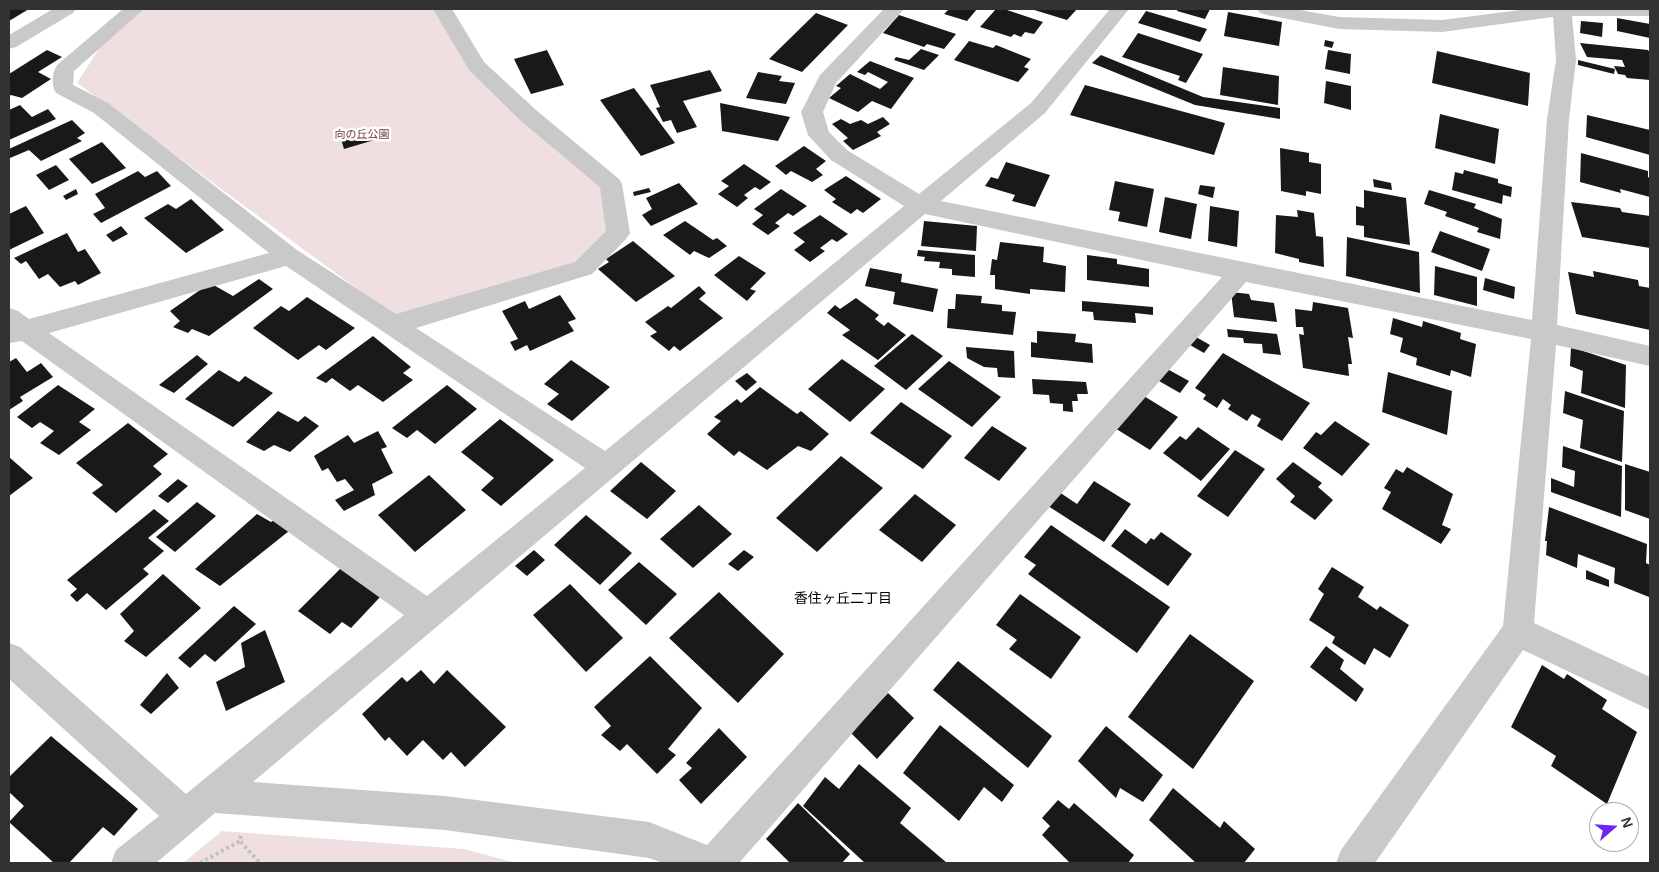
<!DOCTYPE html>
<html>
<head>
<meta charset="utf-8">
<style>
  body { margin:0 }
  #map { position:relative; width:1659px; height:872px; overflow:hidden; background:#fff; font-family:Arial,sans-serif }
  canvas { display:block }
  .frame { position:absolute; inset:0; border:10px solid #323232; pointer-events:none }
  .north { position:absolute; left:1589px; top:802px; width:50px; height:50px; box-sizing:border-box; background:#fff; border:1px solid #adadad; border-radius:50%; rotate:71deg; font-size:14px; font-weight:700; line-height:20px; text-align:center; color:#323232 }
  .north::after { content:''; display:block; margin:auto; width:18px; height:22px; background:#7125f7; clip-path:polygon(50% 0,100% 100%,50% 72%,0 100%) }
</style>
</head>
<body>
<div id="map">
<canvas width="1659" height="872"></canvas>
<div class="frame"></div>
<div class="north">N</div>
</div>
<script>
const context = document.querySelector('canvas').getContext('2d');
context.lineJoin = 'round';
function fillPath(path, color) { context.fillStyle = color; context.fill(path, 'evenodd'); }
function trace(path, color, width, dash) { context.strokeStyle = color; context.lineWidth = width; context.lineCap = dash ? 'butt' : 'round'; context.setLineDash(dash || []); context.stroke(path); }
function drawText(font, color, halo, rows, align = 'center') {
  context.font = font + ' Arial,"Noto Sans JP",sans-serif'; context.lineWidth = 5; context.setLineDash([]); context.textBaseline = 'middle'; context.strokeStyle = halo; context.fillStyle = color; for (const [text, x, y, turn = 0] of rows) {
    context.save(); context.translate(x, y); context.rotate((+turn || 0) * Math.PI / 180); context.textAlign = isNaN(turn) ? turn : align; if (halo) context.strokeText(text, 0, 0); context.fillText(text, 0, 0); context.restore();
  }
}
fillPath(new Path2D(`
  M142 9H439L469 68 605 185 611 233 580 266 397 318 77 83 102 44Z
  M222 831 463 849 517 863H183Z`), '#efdfe0');
fillPath(new Path2D(`
  M9 9H29L9 21Z
  M949 9H977L967 21 944 14Z
  M996 9H1004L1043 22 1034 34 1025 32 1021 37 1014 34 1011 37 980 27Z
  M1031 9H1077L1067 20Z
  M1178 9H1210L1205 19 1177 11Z
  M1146 11 1207 29 1200 42 1138 23Z
  M1228 12 1282 22 1279 46 1224 36Z
  M816 13 848 25 802 72 769 59Z
  M899 15 956 34 944 49 927 44 924 47 883 33Z
  M1617 18 1650 24V38L1617 31Z
  M1581 21 1603 23 1602 37 1580 33Z
  M1138 33 1203 54 1186 83 1178 80 1180 76 1122 57Z
  M1325 40 1334 42 1332 48 1324 46Z
  M969 41 993 48 996 45 1031 59 1024 67 1029 69 1018 82 954 60Z
  M1580 43 1648 50 1650 53V80L1627 78 1625 75 1618 74 1614 66 1625 67 1622 60 1587 57Z
  M921 49 939 55 924 70 894 60 896 57 909 60Z
  M47 50 62 57 38 72 51 79 22 98 11 95 9 96V74Z
  M547 50 564 85 531 94 514 59Z
  M1328 50 1351 54 1350 74 1325 69Z
  M1437 51 1530 73 1528 106 1432 83Z
  M1101 55 1203 97 1280 108V119L1195 105 1092 63Z
  M1578 60 1615 69 1614 74 1578 65Z
  M870 61 914 78 891 109 872 101 858 112 829 98 841 88 836 86 850 74 880 89 888 82 868 72 865 75 857 72Z
  M1223 67 1279 76 1278 105 1220 95Z
  M710 70 722 91 683 101 697 127 677 133 671 120 663 122 656 108 660 107 650 85Z
  M758 72 782 76 779 81 795 83 786 104 746 98Z
  M1326 81 1351 86V110L1324 103Z
  M1085 85 1225 123 1214 155 1070 115Z
  M634 88 675 143 641 156 600 100Z
  M720 103 790 117 778 141 722 131Z
  M20 105 32 117 48 109 56 119 9 140V110Z
  M1440 114 1499 129 1495 164 1435 148Z
  M1587 115 1650 130V155L1586 137Z
  M883 117 890 124 877 132 881 136 853 150 843 141 848 138 832 124 841 119 850 124 861 120 868 124Z
  M72 120 85 133 77 138 82 141 41 161 29 150 10 158 9 157V149Z
  M377 128 381 138 344 149 341 139Z
  M102 142 126 168 92 184 69 159Z
  M804 146 826 161 816 169 823 175 812 182 791 171 786 175 775 166Z
  M1280 148 1309 153V162L1321 164V194L1306 191V196L1281 191Z
  M1581 153 1648 171V177L1650 178V197L1620 189 1621 193 1580 182Z
  M1006 162 1050 175 1035 207 1012 201 1015 195 985 186 991 177 998 179Z
  M744 164 771 182 760 190 755 187 744 195 748 198 737 207 718 194 729 186 721 181Z
  M56 165 69 180 49 190 36 175Z
  M1464 170 1498 179V183L1512 187 1511 197 1503 195 1502 204 1452 190 1455 172 1463 174Z
  M138 171 145 177 157 171 171 186 101 223 93 214 105 208 95 194Z
  M846 176 881 199 863 213 857 209 851 214 832 202 836 199 824 190Z
  M1373 179 1391 183 1392 190 1374 187Z
  M1115 181 1154 189 1147 227 1118 221 1120 212 1109 210Z
  M679 183 698 204 651 226 642 215 652 209 646 198Z
  M1200 185 1215 187 1213 198 1198 194Z
  M649 188 651 192 634 196 633 192Z
  M76 189 78 194 66 200 63 196Z
  M781 189 807 206 793 216 788 213 775 223 780 226 768 235 752 224 763 215 754 209Z
  M1364 190 1406 198 1410 245 1364 237V226L1356 225V206L1364 208Z
  M1429 190 1476 204 1474 208 1502 219 1500 239 1477 232 1479 228 1445 216 1447 212 1424 204Z
  M1165 197 1197 204 1191 239 1159 232Z
  M191 199 224 230 186 253 144 218 168 204 176 209Z
  M1571 202 1620 208 1622 212 1650 216V248L1582 237Z
  M26 206 44 233 9 250V214Z
  M1210 206 1239 211 1237 247 1208 241Z
  M1297 210 1314 213 1316 236 1323 237 1324 267 1299 262V259L1275 253 1276 215 1298 217Z
  M820 215 848 234 837 242 832 239 820 248 825 251 810 262 794 250 805 242 793 233Z
  M685 221 713 240 717 238 727 246 709 258 694 251 690 255 663 235Z
  M924 221 977 226 976 251 921 246Z
  M121 226 128 234 113 242 106 235Z
  M1440 231 1490 249 1482 271 1431 252Z
  M67 233 78 252 85 249 101 273 78 285 75 281 60 287 48 274 39 279 26 261 21 264 14 258Z
  M1347 237 1419 252 1420 293 1346 276Z
  M633 241 675 276 636 302 598 269 609 262 606 259Z
  M1000 242 1044 247 1043 262 1066 266 1065 292 1030 289V294L995 289V275H990L992 259 997 260Z
  M918 250 975 255V277L952 275V269L939 268 940 262 924 261 925 257 917 256Z
  M1087 255 1117 259V264L1149 269V287L1087 280Z
  M739 256 766 273 750 289 756 291 747 301 714 275Z
  M1435 266 1477 277V306L1434 295Z
  M870 268 902 274 901 282 938 289 933 312 893 304 895 292 865 286Z
  M1593 271 1638 280 1639 286 1650 288V330L1576 314 1568 272 1594 277Z
  M1485 278 1515 287 1514 299 1483 290Z
  M259 279 273 289 209 336 192 329 188 333 173 327 180 321 170 311 210 283 233 296Z
  M699 286 706 293 699 299 723 318 680 351 674 346 669 351 650 336 657 332 645 322 668 306 671 308Z
  M1231 292 1249 294 1251 300 1274 303 1277 322 1234 317Z
  M956 294 982 296 981 303 1002 305V311L1016 312 1013 335 947 328 948 309H955Z
  M560 295 576 319 568 322 574 331 530 351 527 345 515 351 510 342 518 339 502 311 525 301 529 309Z
  M307 297 355 328 326 350 319 345 298 360 253 328 281 306 289 311Z
  M856 298 879 315 875 319 884 326 888 322 906 335 878 360 842 335 850 330 827 313 835 305 840 309Z
  M1082 301 1153 307V315L1135 313 1136 323 1094 320 1093 312 1082 311Z
  M1313 302 1348 308 1353 338 1348 337 1352 364H1348L1349 376 1303 368 1299 334 1304 335 1303 327H1296L1295 309 1312 311Z
  M1393 318 1422 327 1423 321 1461 333 1460 339 1476 344 1471 377 1451 370 1450 376 1416 365 1417 358 1400 352 1403 338 1390 334Z
  M1227 329 1277 334 1281 355 1263 353 1262 344 1244 343 1243 338 1228 337Z
  M1037 331 1076 334 1075 342 1092 344 1093 363 1031 357V342L1037 343Z
  M912 334 943 356 906 390 874 366Z
  M373 336 411 367 403 373 413 380 383 402 358 385 350 391 332 378 326 383 316 378Z
  M1196 337 1210 345 1204 353 1190 345Z
  M966 347 1014 351 1015 378 998 377 997 368 984 367 967 358Z
  M1571 347 1626 365 1625 408 1581 393 1583 371 1570 366Z
  M1223 353 1310 403 1282 441 1257 426 1261 419 1252 414 1247 421 1228 409 1231 405 1223 399 1217 408 1203 399 1206 395 1195 388Z
  M197 355 208 364 174 393 159 385Z
  M16 358 27 372 41 363 53 377 20 397 23 401 9 410V362Z
  M842 359 885 389 850 422 808 389Z
  M571 360 610 387 572 421 547 404 559 394 544 384Z
  M949 361 1001 397 972 427 918 389Z
  M1160 365 1189 381 1180 393 1152 377Z
  M219 370 239 382 245 376 273 393 233 427 185 399Z
  M1388 372 1452 391 1447 435 1382 412Z
  M747 373 757 382 746 391 735 381Z
  M1032 379 1086 382 1088 394H1077L1078 401H1072L1073 412 1063 411V404L1050 403 1049 395 1033 394Z
  M58 385 95 409 79 422 91 430 59 455 40 443 54 431 40 422 32 428 17 417Z
  M447 385 477 409 435 444 417 430 407 438 392 428Z
  M760 387 797 414 801 411 829 434 811 451 798 446 767 470 739 451 734 456 707 434 721 421 714 417 737 399 741 403Z
  M1565 391 1624 411 1622 462 1580 448 1583 420 1563 413Z
  M1139 393 1178 417 1150 450 1110 425Z
  M901 402 952 436 923 469 870 433Z
  M278 411 298 422 305 416 319 426 290 452 274 445 264 451 246 442Z
  M500 419 554 460 501 506 481 490 494 478 461 452Z
  M1335 421 1370 444 1342 476 1303 448 1316 432 1321 435Z
  M128 423 168 454 153 466 162 474 116 513 92 493 103 485 76 463Z
  M992 426 1027 448 999 481 964 458Z
  M1198 427 1230 449 1201 481 1163 453 1180 436 1186 440Z
  M378 431 387 447 381 449 393 473 372 484 375 495 344 511 335 500 354 490 345 479 337 482 328 468 322 471 314 456 348 435 354 443Z
  M1563 446 1622 466 1621 517 1551 492V478L1574 487 1575 471 1562 467Z
  M1235 450 1265 469 1228 517 1197 496Z
  M841 456 883 488 817 552 776 518Z
  M9 457 33 478 9 496Z
  M641 462 676 491 647 519 610 491Z
  M1293 462 1322 483 1318 487 1333 500 1315 520 1290 502 1295 496 1276 479Z
  M1625 464 1650 472V519L1625 510Z
  M1407 467 1453 494 1442 525 1451 529 1441 544 1382 509 1391 492 1384 488 1396 469 1403 473Z
  M429 475 466 510 415 552 378 515Z
  M178 479 188 486 168 503 158 496Z
  M1094 481 1131 504 1104 542 1045 504 1056 490 1077 504Z
  M915 494 956 525 922 562 879 530Z
  M197 502 216 516 175 552 156 537Z
  M699 505 732 534 693 568 660 539Z
  M1549 507 1647 544 1646 563 1650 565 1649 597 1614 583 1615 568 1578 554 1577 568 1546 555 1547 541H1545Z
  M154 509 169 521 148 538 164 551 143 569 149 574 106 610 87 593 77 602 70 595 77 589 67 580Z
  M257 514 271 522 279 517 294 527 220 586 195 569Z
  M586 515 632 553 600 585 554 545Z
  M1051 525 1170 607 1137 653 1028 574 1036 565 1024 557Z
  M1125 529 1146 544 1151 538 1154 540 1161 532 1192 554 1168 586 1111 546Z
  M534 550 545 560 527 576 515 566Z
  M744 550 754 557 738 571 728 564Z
  M639 562 677 594 646 625 608 590Z
  M344 565 381 596 351 628 342 622 330 634 298 611Z
  M1332 567 1364 587 1358 597 1377 610 1380 606 1409 625 1390 658 1374 648 1365 665 1332 643 1335 637 1309 620 1324 594 1318 589Z
  M1586 570 1609 580V587L1586 579Z
  M163 574 201 608 146 657 124 641 134 631 120 614Z
  M570 584 623 638 586 672 533 615Z
  M719 592 784 654 738 703 669 638Z
  M1020 594 1081 637 1051 679 1009 649 1017 640 996 625Z
  M234 606 256 624 215 662 205 654 190 668 178 658Z
  M265 630 285 682 226 711 216 682 245 667 241 643Z
  M1190 634 1254 681 1193 769 1128 717Z
  M1326 646 1344 660 1340 669 1364 689 1356 702 1310 667Z
  M650 656 702 708 668 749 676 755 657 774 627 744 620 751 601 735 611 726 594 707Z
  M958 661 1052 736 1028 768 933 690Z
  M1542 665 1564 679 1567 674 1607 700 1602 709 1637 732 1607 804 1551 766 1556 756 1511 727Z
  M421 670 434 684 447 670 506 727 465 767 451 752 443 760 423 740 407 756 389 737 385 741 362 714 402 677 407 682Z
  M167 673 179 688 151 714 140 705Z
  M888 693 914 718 877 759 851 733Z
  M940 725 1014 785 1002 802 984 787 959 821 903 773Z
  M1106 726 1163 775 1143 802 1120 788 1116 798 1078 761Z
  M719 728 747 757 701 804 679 780 692 768 686 763Z
  M51 736 138 809 114 836 103 827 69 863H54L9 822 24 806 9 792V777Z
  M859 764 911 808 900 823 947 863H865L803 806 825 777 839 789Z
  M1173 788 1220 828 1224 821 1255 849 1244 863H1196L1149 820Z
  M1058 800 1069 809 1074 803 1134 855 1128 863H1070L1042 835 1050 826 1042 818Z
  M798 803 850 854 842 863H790L766 839Z`), '#191919');
trace(new Path2D(`
  M241 836 240 841 260 863
  M200 863 240 841`), '#c2c2c2', 4, [3, 3]);
fillPath(new Path2D(`
  M53 9H76L73 13 16 47 9 49V35Z
  M123 9H144L74 71 73 85 108 103 297 250 396 314 575 262 606 231 600 187 520 120 469 70 433 9H452L484 62 536 110 619 179 622 184 630 233 626 239 592 274 416 328 605 451 904 206 831 160 808 135 801 112 820 75 884 9H904L836 83 823 112 829 132 847 150 919 194 1031 103 1110 9H1129L1045 113 941 201 1532 320 1547 119 1556 60 1553 17 1442 32 1339 29 1267 15 1260 13 1257 9H1295L1339 17 1442 20 1528 9H1650V16H1572L1576 60 1569 119 1557 325 1650 346V366L1556 345 1534 623 1650 677V710L1523 650 1375 863H1336L1341 850 1503 626 1531 339 1246 282 739 863H663L649 858 445 830 215 813 156 863H111L116 850 159 816 9 679V643L20 647 186 794 404 615 22 341 9 343V308L18 311 29 319 269 253 94 113 56 93C51 85 52 72 57 65ZM925 214 1222 277 707 845 649 822 445 796 253 782ZM286 266 585 468 427 596 49 333Z`), '#c9c9c9');
drawText('11px', '#73393b', '#fff', [
  ["向の丘公園",362,135]
]);
drawText('14px', '#000', '#fff', [
  ["香住ヶ丘二丁目",843,599]
]);
</script>
</body>
</html>
